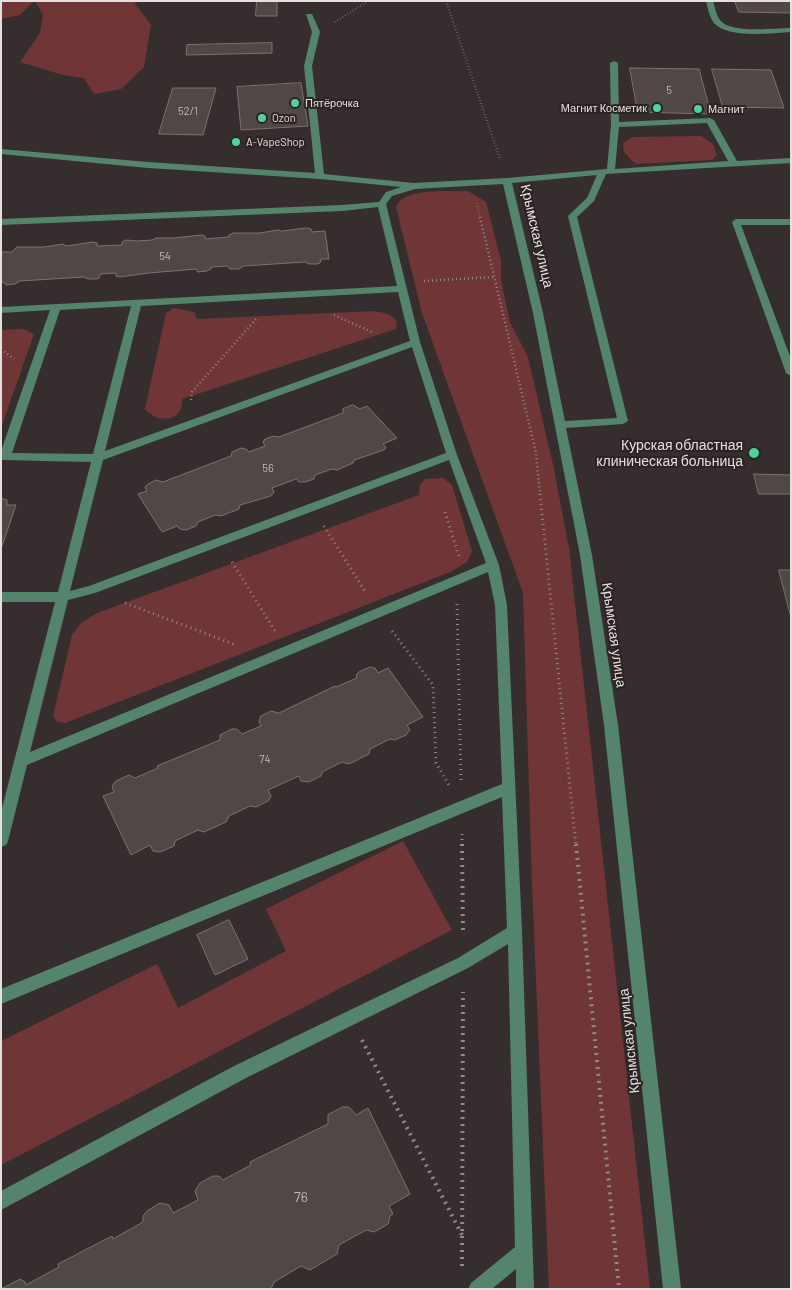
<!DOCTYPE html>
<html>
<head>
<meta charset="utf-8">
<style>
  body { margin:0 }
  #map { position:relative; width:792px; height:1290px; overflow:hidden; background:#362e2e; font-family:Barlow,sans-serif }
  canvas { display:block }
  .frame { position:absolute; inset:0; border:2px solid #e5e0e0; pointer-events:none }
</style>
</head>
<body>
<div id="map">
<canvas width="792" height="1290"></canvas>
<div class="frame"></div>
</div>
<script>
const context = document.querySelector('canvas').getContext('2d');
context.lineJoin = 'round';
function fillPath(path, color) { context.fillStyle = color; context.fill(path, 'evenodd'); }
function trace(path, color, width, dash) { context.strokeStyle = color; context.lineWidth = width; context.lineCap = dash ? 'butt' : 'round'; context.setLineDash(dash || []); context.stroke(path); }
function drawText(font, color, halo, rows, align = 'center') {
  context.font = font + ' Barlow,sans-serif'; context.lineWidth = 4; context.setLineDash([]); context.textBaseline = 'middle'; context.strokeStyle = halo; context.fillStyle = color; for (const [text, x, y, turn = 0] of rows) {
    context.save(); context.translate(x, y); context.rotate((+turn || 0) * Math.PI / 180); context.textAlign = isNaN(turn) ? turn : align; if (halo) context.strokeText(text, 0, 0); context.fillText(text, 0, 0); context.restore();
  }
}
fillPath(new Path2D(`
  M1 1H34L20 15 1 19Z
  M35 1H137L135 4 151 25 144 67 121 89 94 94 84 78 63 75 20 62 40 33 43 15Z
  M701 136 713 144 717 155 712 160 635 164 624 152 623 143 632 137Z
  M468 191 486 202 501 261V281L510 322 528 357 554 469 569 548 650 1289H549L532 885 523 593 422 313 396 207C403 187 450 192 468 191Z
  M174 308 194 312 197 319 374 311C384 313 391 313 397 322L396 329 182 399C184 422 157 424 145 409L166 313Z
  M24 329 34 334 1 428V330Z
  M443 478 452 485 472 551 467 562 450 572 65 723 57 722 53 716 72 635 82 622 97 613 419 495 420 485 425 479Z
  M403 841 452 930 1 1165V1041L157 964 178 1008 286 951 266 909Z`), '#703536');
const building = new Path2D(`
  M257 1H277V16H256Z
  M735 1H791V13L739 12Z
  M272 43V53L186 55 187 45Z
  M630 68 699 69 711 114 638 112Z
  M712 69 771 70 784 108 723 107Z
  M301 83 308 126 241 130 237 87Z
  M173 88H216L203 135 159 134Z
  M232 138H240V146H232Z
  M307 228 311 229 312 232 325 231 329 259H321L320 263 317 264H309L305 262 243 266 239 269H230L227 266 211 267V269L207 271 198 272 196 269 149 273 120 277 116 276V273L100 274 99 278 96 279H88L84 277 20 281 15 284 7 285 1 281V252H12L17 247H44L63 244 66 246 93 242 97 243V246L122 245V242L126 240 137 241 152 240 156 238H174L201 235 205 236V239L229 237V235L233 233H260L278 230 281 231Z
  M353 405 360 409 367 406 397 438 383 444 386 447 384 450 354 460 353 463 337 470 332 469 315 475 314 479 305 482H299L296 479 272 488 274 492 271 496 240 505 239 509 221 516 215 515 198 522 196 526 186 530 180 529 177 526 162 532 138 494 147 491 145 487 148 484 156 480 163 482 231 456 232 452 241 448 246 449 249 452 265 446 263 442 265 439 274 436 279 437 343 413V409Z
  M754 474 791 475V494H759Z
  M1 498 7 500V505H16L1 549Z
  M779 570H791V617Z
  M370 667 375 668 378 673 388 668 423 717 407 725 410 730 406 735 395 740 390 739 370 749 369 754 349 764 342 762 322 772 321 776 309 782 301 781 299 776 268 790 271 796 268 801 256 807 250 806 229 816 226 822 204 832 198 830 175 841 174 846 160 852 153 851 150 845 131 855 103 796 114 792 112 786 116 781 129 775 135 778 158 768 157 766 220 740V735L232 729H237L242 734 261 726 259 721 261 716 271 711 279 713 335 686 336 687 357 678 356 675 359 672Z
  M229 920 248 959 215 975 197 935Z
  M343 1107H349L356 1115 368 1108 410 1194 389 1206 393 1214 390 1216 388 1224 374 1232 366 1230 339 1245 337 1254 310 1270 301 1266 274 1282 271 1289H1L20 1279 25 1282 26 1285 59 1267 58 1264 112 1236 113 1239 143 1222V1216L147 1211 160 1203 169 1205 173 1213 198 1200 195 1191 200 1183 213 1176H219L223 1180 251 1165 250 1162 328 1124V1115Z`);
fillPath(building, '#504847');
trace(building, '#7b7272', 1);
trace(new Path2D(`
  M446 1 500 159
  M335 22 368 1
  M477 203 480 218`), '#908a8a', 2, [0.5, 2.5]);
trace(new Path2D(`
  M480 217 536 453 540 495
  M424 281 493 277
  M334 315 374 333
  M1 349 14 359
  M191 400 192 392 257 318`), '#908a8a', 2.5, [1, 3]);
trace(new Path2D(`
  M540 494 576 846
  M445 512 459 556
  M324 526 366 593
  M232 562 275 631
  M125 603 236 645
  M457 604 461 781
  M392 631 433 685 436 763 449 785
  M462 834V846`), '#908a8a', 3, [1, 4]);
trace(new Path2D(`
  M462 844 463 933
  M576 844 619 1289
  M362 1040 462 1235
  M462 1266 463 992`), '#908a8a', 4, [2, 5]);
fillPath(new Path2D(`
  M706 1H713C715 7 716 15 720 20 730 34 775 28 791 28V32C772 33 728 39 714 23 709 17 708 8 706 1Z
  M306 14H312L320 32 312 66 324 174 414 183 507 178 607 169 611 125 610 63 614 61 618 63 619 122 710 118 714 120 737 161 791 158V163L606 174 594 201 577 217 628 421 623 424 566 428 592 555 618 725 681 1289H663L604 725 580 555 533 313 503 184 415 189 392 196 386 204 420 342 457 455 499 565 507 605 522 931 534 1289H516V1269L492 1289H468L471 1283 515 1247 508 944 468 968 246 1078 1 1210V1191L234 1066 458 958 507 928 502 797 1 1004V989L502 784 495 605 488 572 27 765 8 841 6 845 1 847V812L55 602H1V592H58L91 462 1 460V451L50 310 1 313V307L397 286 378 207 342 211 1 225V219L342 205 379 202 386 192 401 187 320 179 148 168 1 154V149L148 162 315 173 304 66 312 32ZM707 123 728 161 615 169 619 127ZM597 175 587 198 568 216 617 418 565 421 543 313 512 183ZM398 292 410 341 105 451 141 306ZM131 306 93 454 12 453 60 310ZM412 347 446 453 89 586 70 591 103 460ZM449 460 486 563 30 752 68 600 95 593Z
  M736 219H791V225H741L791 359V376L786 373 732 222Z`), '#54846b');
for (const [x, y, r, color] of [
  [295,103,5,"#4ed399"],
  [657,108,5,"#4ed399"],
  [698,109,5,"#4ed399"],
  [262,118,5,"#4ed399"],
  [236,142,5,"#4ed399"],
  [754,453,6,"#4ed399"]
]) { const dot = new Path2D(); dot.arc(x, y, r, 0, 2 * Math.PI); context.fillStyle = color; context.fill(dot); trace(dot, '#2c2424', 2); }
drawText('11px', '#c0baba', null, [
  ["5",669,90],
  ["52/1",188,111],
  ["54",165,256],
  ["56",268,468],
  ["74",265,759]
]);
drawText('11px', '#e5e0e0', '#2c2424', [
  ["Пятёрочка",305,103],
  ["Магнит Косметик",647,108,"right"],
  ["Магнит",708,109],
  ["Ozon",272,118],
  ["A-VapeShop",246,142]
], 'left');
drawText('14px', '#e5e0e0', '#2c2424', [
  ["Крымская улица",537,236,77],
  ["Крымская улица",614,635,82],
  ["Крымская улица",629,1041,-96]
]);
drawText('14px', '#e5e0e0', '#2c2424', [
  ["Курская областная",743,445],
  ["клиническая больница",743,461]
], 'right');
drawText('14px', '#c0baba', null, [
  ["76",301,1197]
]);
</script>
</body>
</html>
